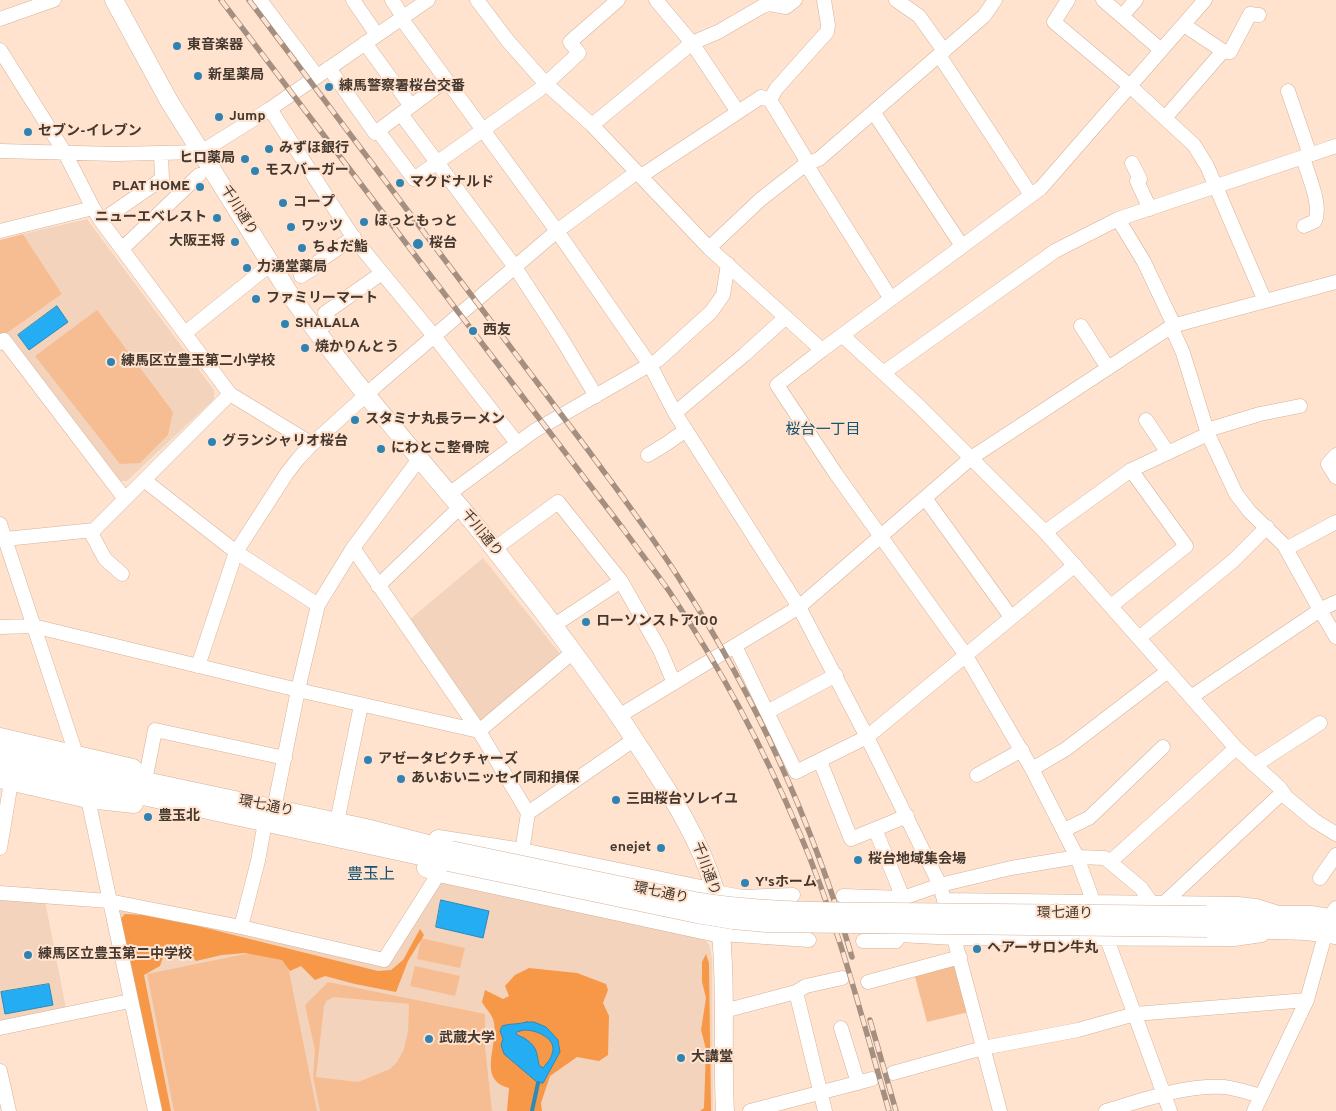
<!DOCTYPE html>
<html>
<head>
<meta charset="utf-8">
<style>
  body { margin:0 }
  canvas { display:block; background:#ffe3cf }
</style>
</head>
<body>
<canvas width="1336" height="1111"></canvas>
<script>
const context = document.querySelector('canvas').getContext('2d');
context.lineJoin = 'round';
function fillPath(path, color) { context.fillStyle = color; context.fill(path, 'evenodd'); }
function trace(path, color, width, dash) { context.strokeStyle = color; context.lineWidth = width; context.lineCap = dash ? 'butt' : 'round'; context.setLineDash(dash || []); context.stroke(path); }
function drawText(font, color, halo, rows, align = 'center') {
  context.font = font + ' Overpass,"Noto Sans JP",sans-serif'; context.lineWidth = 4; context.setLineDash([]); context.textBaseline = 'middle'; context.strokeStyle = halo; context.fillStyle = color; for (const [text, x, y, turn = 0] of rows) {
    context.save(); context.translate(x, y); context.rotate((+turn || 0) * Math.PI / 180); context.textAlign = isNaN(turn) ? turn : align; if (halo) context.strokeText(text, 0, 0); context.fillText(text, 0, 0); context.restore();
  }
}
fillPath(new Path2D(`
  M87 219 214 390V399L127 481H120L7 333 62 294 23 234Z
  M483 558 561 655 482 721 476 720 408 621Z
  M440 882 701 935 709 945 712 958 713 1111H161L119 912 125 908 387 967Z
  M0 900 45 901 66 1008 0 1022Z`), '#f4d3bc');
fillPath(new Path2D(`
  M23 234 62 294 0 338V240Z
  M97 310 173 412 168 435 140 463 120 464 35 356Z
  M421 938 465 948 460 968 417 959Z
  M265 950 286 956 317 1111H174L147 974Z
  M955 962 969 1012 927 1022 914 973Z
  M415 966 460 976 455 996 410 986Z
  M328 982 485 1014V1047L492 1111H320L313 1077 315 1050 305 1005ZM334 997 409 1004 408 1031 404 1049 397 1062 390 1069 358 1082 316 1077 324 1006 326 1001Z`), '#f6bd93');
fillPath(new Path2D(`
  M125 914 144 915 194 925 378 971 391 970 403 960 420 929 424 935 408 961 396 992 355 984 325 976 315 980 301 966 290 971 282 960 245 953 222 955 196 961 183 947 165 951 160 966 144 975 171 1111H161L119 920Z
  M706 954 709 963 711 1111H700L704 1108 706 1049 701 1030 706 998 702 982V962Z
  M529 968 577 973 606 984 608 990 603 1003 609 1016 608 1055 599 1061 577 1057 550 1076 541 1103 542 1111H507L509 1088C475 1079 501 1042 493 1019 491 1013 485 1008 482 1002L485 990 503 999 509 996 505 986 515 975Z`), '#f79848');
const water = new Path2D(`
  M57 306 68 322 29 350 18 335Z
  M441 900 489 911 483 938 436 927Z
  M49 984 53 1005 5 1014 1 992Z
  M527 1022H534L546 1027 558 1040 560 1052 543 1083H538L504 1054 501 1045 503 1039 500 1031 502 1026C510 1023 517 1025 527 1022ZM525 1030C537 1030 558 1039 552 1054 551 1059 546 1064 543 1068L539 1065C537 1054 537 1047 527 1040 524 1037 520 1037 516 1034L517 1032Z`);
fillPath(water, '#24adf2');
trace(water, '#2e8ab7', 1);
trace(new Path2D(`
  M532 1111 538 1083`), '#2e8ab7', 4);
const minor = new Path2D(`
  M260 0 317 76
  M353 0 377 35
  M392 0 403 17
  M477 0 508 41 545 83 592 125 709 248 822 350
  M656 0 692 43 738 112
  M896 0 919 16 944 51
  M1068 0 1054 22 1130 86 1194 145 1207 166 1265 301
  M1103 0 1161 50
  M1122 16 1136 0
  M401 18 557 231 650 365 675 413 799 607 867 737 940 885 1000 1111
  M0 19 54 0
  M365 43 411 106
  M0 50 65 153 93 208 101 221 230 394 312 444
  M1223 51 1230 52 1250 14 1259 15
  M939 55 1031 195
  M329 68 375 133 446 80
  M1288 91 1310 155
  M770 100 776 89 827 32 828 25 824 0
  M270 109 355 240 434 336 517 443
  M874 113 962 246
  M401 114 515 267 560 336 596 396
  M1165 118 1223 51 1184 25
  M592 125 692 43 718 32 763 6 769 4 786 7 795 0
  M378 131 414 179 539 90 579 53 570 42 618 0
  M0 151 116 154 201 152 270 109 428 0
  M1303 158C1308 175 1322 205 1315 221L1304 226
  M1132 163 1140 179 1137 181 1150 209
  M641 176 761 97 770 100 804 156 806 164 891 299
  M1118 219 1144 262 1172 321 1174 333 1183 353 1208 434 1236 494 1250 512 1284 545 1320 610 1336 637
  M101 221 162 179 161 154
  M0 231 93 208
  M709 248 761 199 806 164 819 159 984 16 995 0
  M122 249 199 175
  M301 276 317 266 318 262 354 237
  M1081 326 1108 368
  M316 331 330 321 325 313 382 273
  M185 333 271 264
  M842 335 918 405 1045 532 1236 748 1280 788 1286 797 1315 821 1336 834
  M0 343 4 340 125 499
  M883 373 1055 251 1118 219 1336 146
  M675 413 744 355 786 317
  M1146 420 1168 453
  M1207 430 1260 414 1300 406
  M648 455 666 444 686 430
  M1336 455 1328 464 1336 477
  M144 480 236 552 318 605
  M449 494 534 431 658 360 711 312 723 295 728 264
  M925 498 1011 617
  M0 524 76 754
  M90 531 105 559 122 574
  M1045 532 1131 470 1208 434
  M5 539 94 530 230 394
  M353 548 479 731 528 813 522 852
  M494 549 558 502 621 581 660 650 674 683
  M1286 549 1336 522
  M378 586 460 507
  M1111 606 1186 546 1131 470
  M553 626 621 581
  M0 627 33 626 298 690 479 731 573 652
  M1139 638 1233 561 1267 527
  M735 646 796 772 867 737 1075 565
  M198 666 236 552 287 473 298 459 312 444 377 385 557 231 637 172
  M1191 697 1320 610 1336 602
  M767 712 836 675
  M619 716 799 607 971 458 1172 326 1336 282
  M820 761 851 839 907 816
  M1255 765 1320 723
  M1032 769 1066 749 1168 671
  M147 771 155 730 285 758
  M977 775 1022 750
  M88 799 155 1111
  M274 809 298 690 318 605 353 548 419 459
  M528 813 635 739
  M337 822 361 705
  M875 829 903 898
  M1064 830 1089 818 1163 747
  M0 848 11 782
  M1110 862 1236 748
  M1320 878 1336 855
  M715 892 742 897 793 895
  M0 893 109 901 241 927 384 960 439 873
  M843 896 903 898 940 885 1011 868 1077 857 1105 858 1141 888 1151 902
  M945 900 1238 904 1256 906 1275 912
  M1164 903 1283 792
  M241 927 258 861 265 822
  M721 934 809 940
  M863 941H896L900 935 955 938 1234 939 1262 935
  M868 982 960 957
  M796 992 825 1111
  M724 1011 796 992 806 986 842 978
  M0 1028 130 1001
  M841 1028 858 1083
  M0 1071 9 1111
  M893 1073 983 1048 1078 1030 1135 1014 1307 1000
  M750 1111 872 1079
  M1106 1111C1143 1100 1184 1085 1224 1087 1236 1088 1249 1093 1261 1096
  M1170 1111 1077 857 1032 769 965 654 836 474 777 385 822 350 1041 188 1205 0
  M1254 1111 1307 1000 1330 917 1336 908`);
const major = new Path2D(`
  M114 0 169 101 289 293C346 375 412 449 476 526 498 553 519 581 541 609 574 653 607 696 636 742 667 789 699 836 715 890 720 909 721 928 722 947 726 1002 722 1057 725 1111
  M0 737 133 768
  M0 750 366 828 451 850
  M0 765 448 862
  M0 779 88 799 134 804
  M438 839 522 852 715 892
  M426 868 439 873 721 934
  M1206 915H1311L1336 919
  M1207 928 1307 931 1336 935`);
trace(minor, '#d3b29a', 15);
trace(major, '#d3b29a', 19);
trace(minor, '#fff', 14);
trace(major, '#fff', 18);
const rail = new Path2D(`
  M221 0 624 530C639 551 655 571 669 591 720 667 764 749 800 834 838 923 862 1018 889 1111
  M249 0 588 450C620 494 653 537 682 583 757 699 813 825 852 957
  M870 1020 896 1111`);
trace(rail, '#a48f80', 5.5);
trace(rail, '#ffe3cf', 4, [11]);
const majorBridge = new Path2D(`
  M451 850 695 901C760 912 825 911 891 912 996 913 1101 914 1206 915
  M448 862 697 914 733 920 766 923 1207 928`);
trace(majorBridge, '#d3b29a', 19, []);
trace(majorBridge, '#fff', 18);
for (const [x, y, r, color] of [
  [177,46,5,"#2e83b3"],
  [198,76,5,"#2e83b3"],
  [329,87,5,"#2e83b3"],
  [219,117,5,"#2e83b3"],
  [28,132,5,"#2e83b3"],
  [269,149,5,"#2e83b3"],
  [245,159,5,"#2e83b3"],
  [255,171,5,"#2e83b3"],
  [400,183,5,"#2e83b3"],
  [200,187,5,"#2e83b3"],
  [283,203,5,"#2e83b3"],
  [217,218,5,"#2e83b3"],
  [364,222,5,"#2e83b3"],
  [291,227,5,"#2e83b3"],
  [235,242,5,"#2e83b3"],
  [418,244,6,"#2e83b3"],
  [302,248,5,"#2e83b3"],
  [247,268,5,"#2e83b3"],
  [256,299,5,"#2e83b3"],
  [285,324,5,"#2e83b3"],
  [473,331,5,"#2e83b3"],
  [305,348,5,"#2e83b3"],
  [111,362,5,"#2e83b3"],
  [355,420,5,"#2e83b3"],
  [212,442,5,"#2e83b3"],
  [381,449,5,"#2e83b3"],
  [586,622,5,"#2e83b3"],
  [368,760,5,"#2e83b3"],
  [401,779,5,"#2e83b3"],
  [616,800,5,"#2e83b3"],
  [148,817,5,"#2e83b3"],
  [661,848,5,"#2e83b3"],
  [858,860,5,"#2e83b3"],
  [745,883,5,"#2e83b3"],
  [977,949,5,"#2e83b3"],
  [28,955,5,"#2e83b3"],
  [429,1039,5,"#2e83b3"],
  [681,1058,5,"#2e83b3"]
]) { const dot = new Path2D(); dot.arc(x, y, r, 0, 2 * Math.PI); context.fillStyle = color; context.fill(dot); trace(dot, '#ffe3cf', 2); }
drawText('bold 14px', '#44372d', '#ffe3cf', [
  ["東音楽器",187,46],
  ["新星薬局",208,76],
  ["練馬警察署桜台交番",339,87],
  ["Jump",229,117],
  ["セブン-イレブン",38,132],
  ["みずほ銀行",279,149],
  ["ヒロ薬局",235,159,"right"],
  ["モスバーガー",265,171],
  ["マクドナルド",410,183],
  ["PLAT HOME",190,187,"right"],
  ["コープ",293,203],
  ["ニューエベレスト",207,218,"right"],
  ["ほっともっと",374,222],
  ["ワッツ",301,227],
  ["大阪王将",225,242,"right"],
  ["桜台",429,244],
  ["ちよだ鮨",312,248],
  ["力湧堂薬局",257,268],
  ["ファミリーマート",266,299],
  ["SHALALA",295,324],
  ["西友",483,331],
  ["焼かりんとう",315,348],
  ["練馬区立豊玉第二小学校",121,362],
  ["スタミナ丸長ラーメン",365,420],
  ["グランシャリオ桜台",222,442],
  ["にわとこ整骨院",391,449],
  ["ローソンストア100",596,622],
  ["アゼータピクチャーズ",378,760],
  ["あいおいニッセイ同和損保",411,779],
  ["三田桜台ソレイユ",626,800],
  ["豊玉北",158,817],
  ["enejet",651,848,"right"],
  ["桜台地域集会場",868,860],
  ["Y'sホーム",755,883],
  ["ヘアーサロン牛丸",987,949],
  ["練馬区立豊玉第二中学校",38,955],
  ["武蔵大学",439,1039],
  ["大講堂",691,1058]
], 'left');
drawText('14px', '#44372d', '#ffe3cf', [
  ["千川通り",238,211,58],
  ["千川通り",481,534,51],
  ["環七通り",266,807,12],
  ["千川通り",705,869,70],
  ["環七通り",661,894,12],
  ["環七通り",1065,914]
]);
drawText('15px', '#165272', '#ffe3cf', [
  ["桜台一丁目",823,431]
]);
drawText('16px', '#165272', '#ffe3cf', [
  ["豊玉上",371,876]
]);
</script>
</body>
</html>
